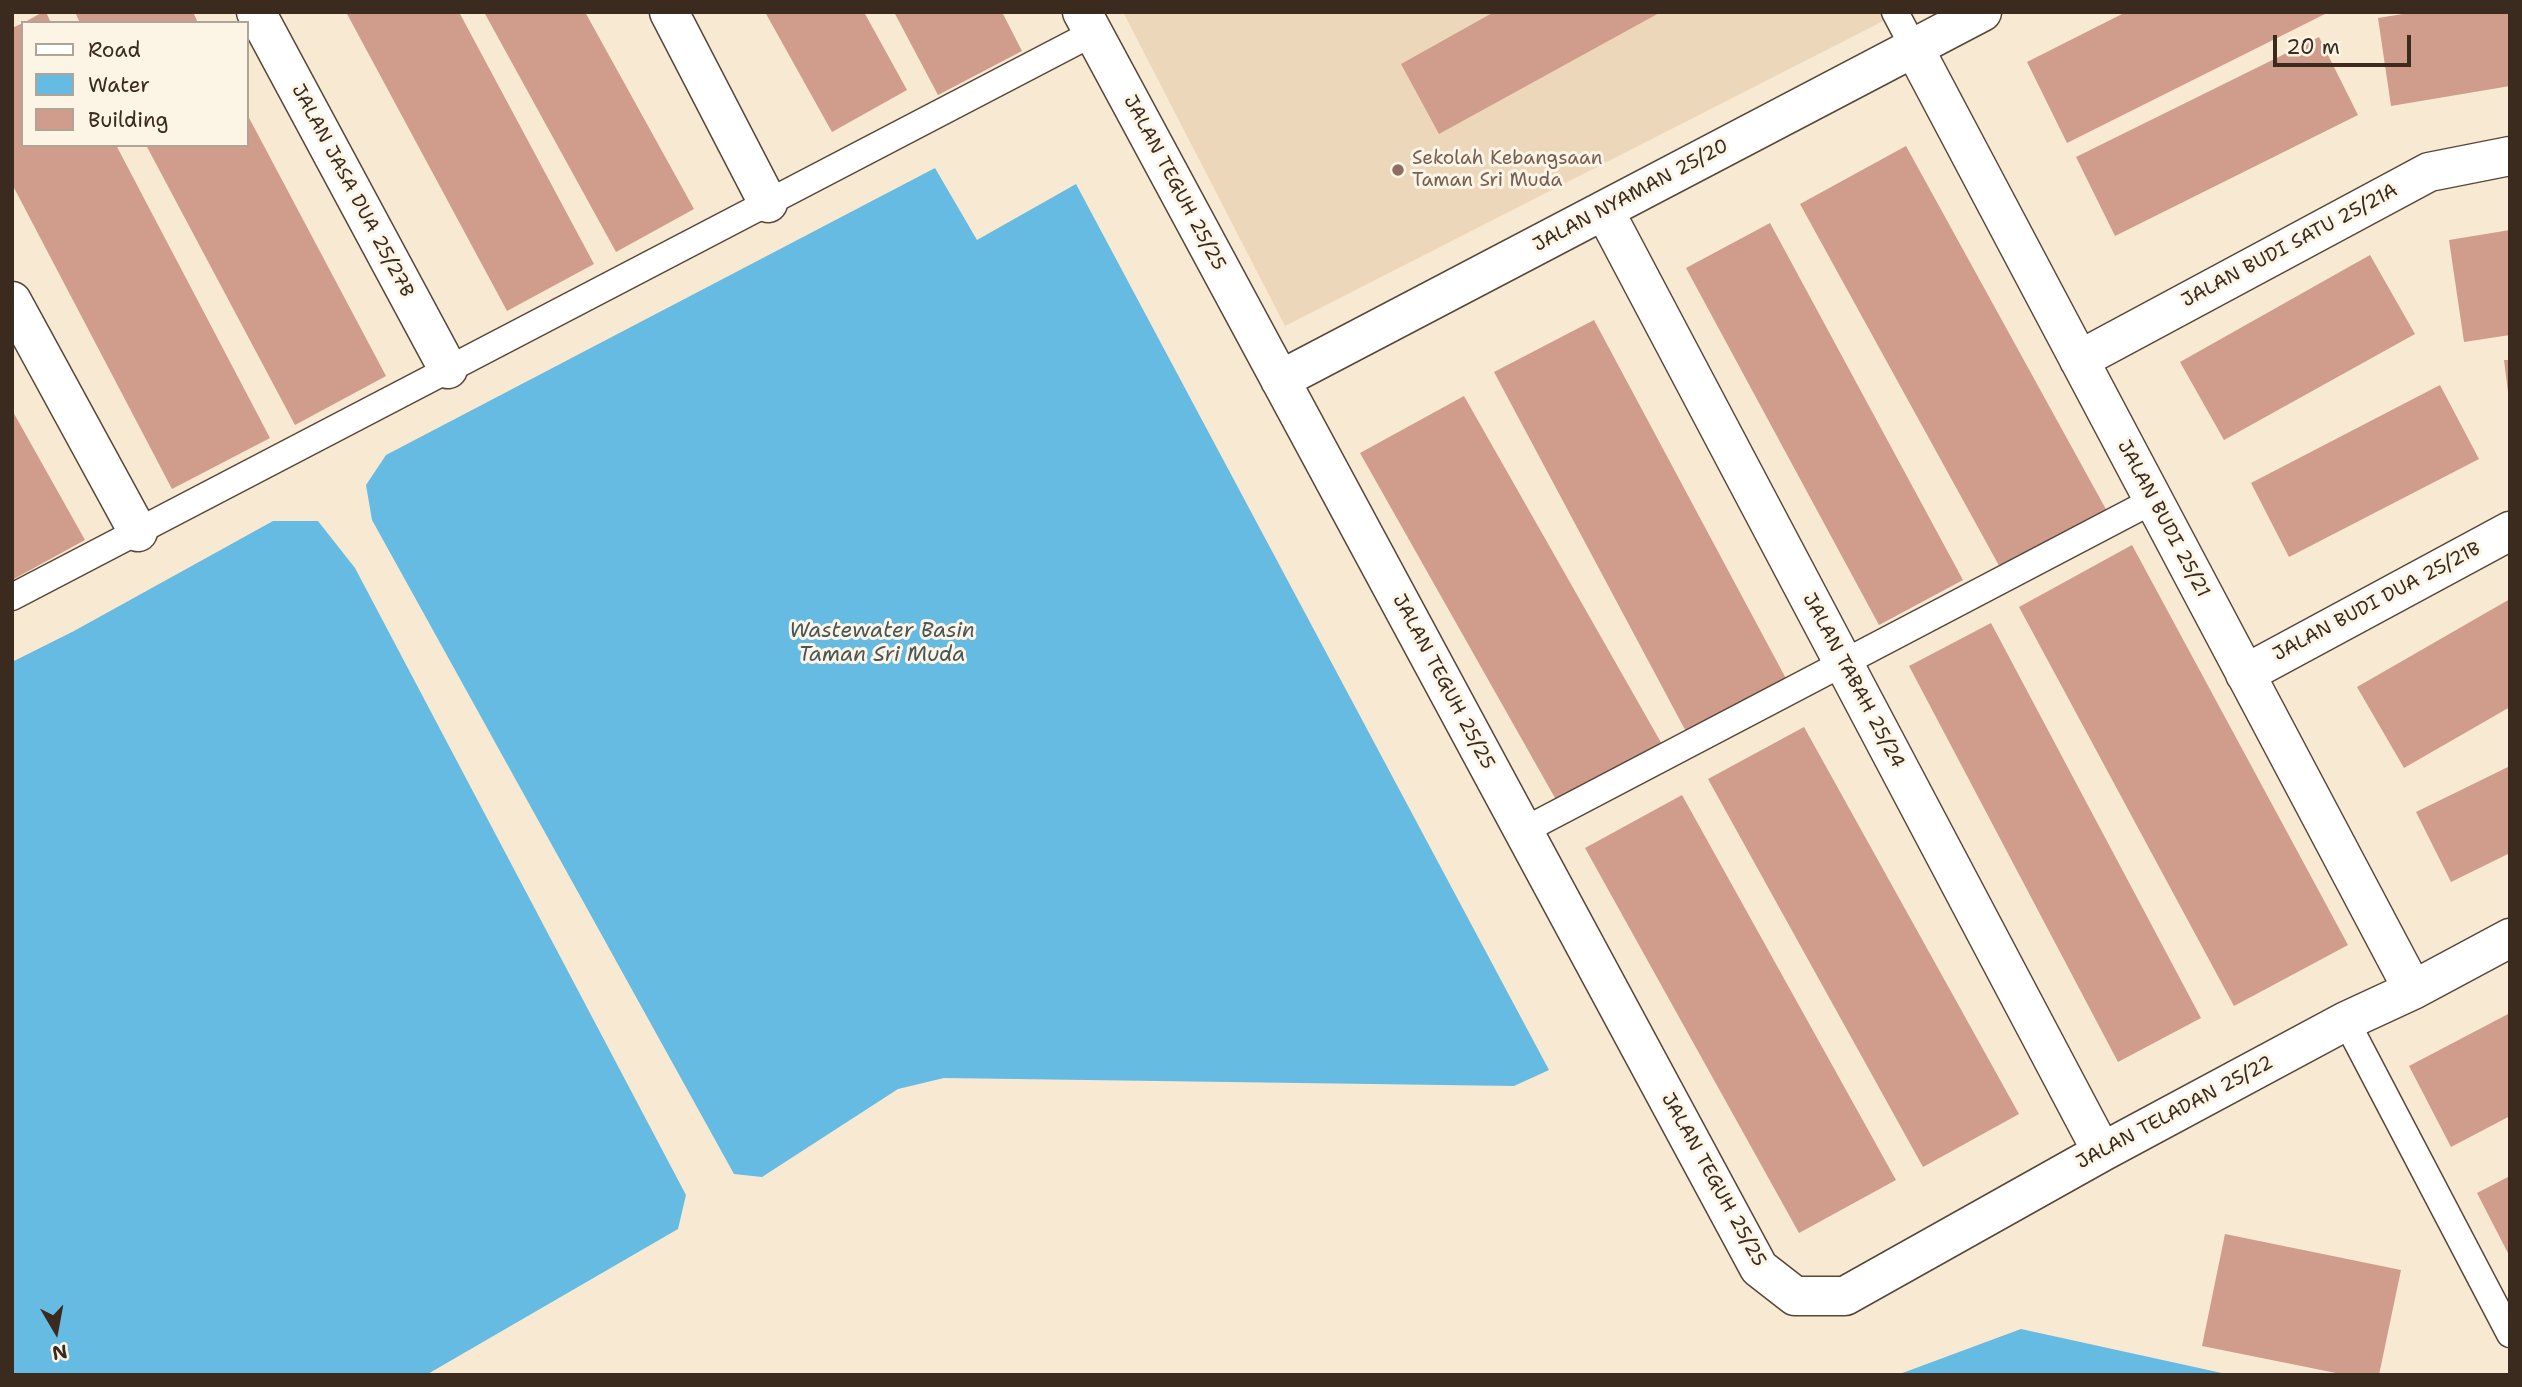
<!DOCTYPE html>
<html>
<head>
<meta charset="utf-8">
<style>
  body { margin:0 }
  #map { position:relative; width:2522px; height:1387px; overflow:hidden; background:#f8e9d2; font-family:"Shantell Sans",sans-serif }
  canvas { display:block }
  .frame { position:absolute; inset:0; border:14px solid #3b2a1e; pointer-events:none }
  .legend { position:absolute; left:21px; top:21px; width:228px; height:126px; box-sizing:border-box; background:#fcf5e5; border:2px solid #afa495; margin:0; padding:9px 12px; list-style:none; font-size:21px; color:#3b2a1e }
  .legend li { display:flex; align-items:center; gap:14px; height:35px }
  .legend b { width:35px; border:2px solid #afa495 }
  .north { position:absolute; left:21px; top:1296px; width:70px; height:70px; -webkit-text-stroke:5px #fcf5e5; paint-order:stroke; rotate:170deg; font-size:19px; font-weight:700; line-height:28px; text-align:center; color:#3b2a1e }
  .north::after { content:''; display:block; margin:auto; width:24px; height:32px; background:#3b2a1e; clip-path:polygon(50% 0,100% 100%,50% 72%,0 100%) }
  .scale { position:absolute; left:2273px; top:35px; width:138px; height:32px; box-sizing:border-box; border:4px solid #3b2a1e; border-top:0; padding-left:9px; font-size:21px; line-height:24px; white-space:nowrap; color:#3b2a1e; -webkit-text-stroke:5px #fcf5e5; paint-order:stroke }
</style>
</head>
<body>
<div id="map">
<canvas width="2522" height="1387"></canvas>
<div class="frame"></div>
<ul class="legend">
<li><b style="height:9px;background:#fff"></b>Road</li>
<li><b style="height:19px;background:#66bbe2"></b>Water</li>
<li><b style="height:19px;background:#d09c8c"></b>Building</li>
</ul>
<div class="north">N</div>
<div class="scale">20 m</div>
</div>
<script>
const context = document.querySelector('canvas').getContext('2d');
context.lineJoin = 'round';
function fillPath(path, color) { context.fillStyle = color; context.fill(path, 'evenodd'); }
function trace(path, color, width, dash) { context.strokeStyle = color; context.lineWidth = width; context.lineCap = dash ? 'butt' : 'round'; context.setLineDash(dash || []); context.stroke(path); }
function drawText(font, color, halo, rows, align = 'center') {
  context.font = font + ' "Shantell Sans",sans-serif'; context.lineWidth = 6; context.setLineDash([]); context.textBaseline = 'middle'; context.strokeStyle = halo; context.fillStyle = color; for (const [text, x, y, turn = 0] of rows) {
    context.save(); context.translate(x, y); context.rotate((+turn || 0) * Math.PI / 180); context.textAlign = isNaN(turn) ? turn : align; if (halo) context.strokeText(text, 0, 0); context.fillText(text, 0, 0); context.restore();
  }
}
fillPath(new Path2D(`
  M1123 12H1901L1285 326Z`), '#edd7bb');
fillPath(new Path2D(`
  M935 168 977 240 1076 184 1549 1070 1514 1086 944 1078 898 1089 762 1177 734 1174 372 520 366 485 386 455Z
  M273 521H318L355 568 686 1195 678 1229 426 1375H12V662L74 631Z
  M2021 1329 2231 1375H1897Z`), '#66bbe2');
fillPath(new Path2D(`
  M43 12H46L51 23H23Z
  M75 12H193L198 23H80Z
  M346 12H459L594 264 507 311Z
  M484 12H585L694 209 616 252Z
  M765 12H864L907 90 832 132Z
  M894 12H1002L1022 51 938 95Z
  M1494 12H1661L1439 134 1401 64Z
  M2126 12H2329L2067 143 2027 62Z
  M2415 12H2510V86L2391 106 2378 18Z
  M23 23V145H116L270 438 172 489 12 184V28Z
  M2319 37 2358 115 2115 236 2076 157Z
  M247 114 386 376 295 425 146 145H247Z
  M1906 146 2108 513 2002 571 1800 204Z
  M1770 223 1963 580 1879 625 1686 268Z
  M2510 230V335L2464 342 2449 240Z
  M2370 255 2415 334 2224 440 2180 362Z
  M1594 320 1790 686 1690 739 1494 372Z
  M2504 360H2510V392H2508Z
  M2440 385 2479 459 2289 557 2251 483Z
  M1464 396 1663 746 1559 805 1360 453Z
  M12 410 85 540 12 580Z
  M2132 545 2348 945 2234 1006 2019 607Z
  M2510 599V707L2404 768 2357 687Z
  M1991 623 2201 1018 2118 1062 1909 666Z
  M1804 727 2019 1114 1923 1167 1708 779Z
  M2510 766V853L2451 882 2416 812Z
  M1682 795 1896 1180 1799 1233 1585 848Z
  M2510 1013V1116L2451 1147 2409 1066Z
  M2510 1176V1257L2477 1193Z
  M2225 1234 2401 1270 2379 1375H2346L2202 1346Z`), '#d09c8c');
const service = new Path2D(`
  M1895 12 1914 48
  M12 597 1093 33
  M1523 831 2154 500
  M2346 1021 2510 1334`);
const minor = new Path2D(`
  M256 12 448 369
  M669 12 768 203
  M1082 12 1759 1268 1795 1296H1845L2102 1152 2346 1021 2413 990 2510 938
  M1914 48 2413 990
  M1604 210 2102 1152
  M12 301 138 532
  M2079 360 2429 172 2510 156
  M1280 380 1982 12
  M2245 674 2510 531`);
trace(service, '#574739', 29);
trace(minor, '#574739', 41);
trace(service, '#fff', 26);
trace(minor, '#fff', 38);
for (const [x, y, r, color] of [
  [1398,170,7,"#8d6e63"]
]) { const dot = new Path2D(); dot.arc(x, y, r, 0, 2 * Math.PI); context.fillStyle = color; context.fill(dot); trace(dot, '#fcf5e5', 2.5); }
drawText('19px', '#785e54', '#fcf5e5', [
  ["Sekolah Kebangsaan",1412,159],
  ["Taman Sri Muda",1412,181]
], 'left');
drawText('19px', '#3b2a1e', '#fcf5e5', [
  ["JALAN TEGUH 25/25",1174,183,62],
  ["JALAN JASA DUA 25/27B",352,191,62],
  ["JALAN NYAMAN 25/20",1631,196,-28],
  ["JALAN BUDI SATU 25/21A",2290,246,-28],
  ["JALAN BUDI 25/21",2163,519,62],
  ["JALAN BUDI DUA 25/21B",2377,602,-28],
  ["JALAN TABAH 25/24",1853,681,62],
  ["JALAN TEGUH 25/25",1443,682,62],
  ["JALAN TELADAN 25/22",2175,1113,-28],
  ["JALAN TEGUH 25/25",1713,1180,61]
]);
drawText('italic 21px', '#485659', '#fcf5e5', [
  ["Wastewater Basin",882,632],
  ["Taman Sri Muda",882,656]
]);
</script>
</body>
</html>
